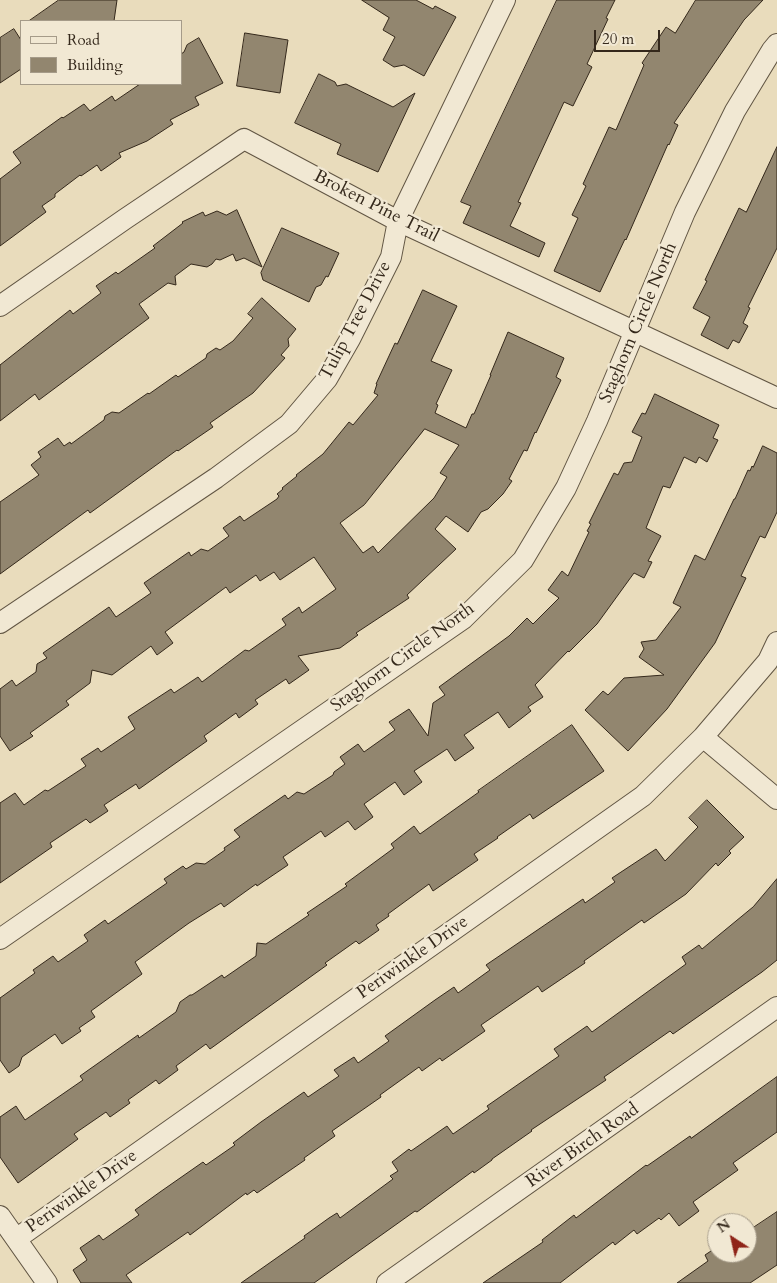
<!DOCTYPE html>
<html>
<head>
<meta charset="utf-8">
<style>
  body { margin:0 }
  #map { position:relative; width:777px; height:1283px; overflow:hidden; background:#e9dcbc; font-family:Cardo,serif }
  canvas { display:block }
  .legend { position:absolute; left:20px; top:20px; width:162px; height:65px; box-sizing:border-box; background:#f1e8d3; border:1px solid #a59b89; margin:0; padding:6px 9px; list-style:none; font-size:15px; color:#34281b }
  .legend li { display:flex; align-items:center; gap:10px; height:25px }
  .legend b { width:25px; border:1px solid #a59b89 }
  .north { position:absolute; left:707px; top:1213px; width:50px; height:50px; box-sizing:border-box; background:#f1e8d3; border:1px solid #a59b89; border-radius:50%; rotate:325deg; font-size:14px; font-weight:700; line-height:20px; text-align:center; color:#34281b }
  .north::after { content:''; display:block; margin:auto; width:18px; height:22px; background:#8f2418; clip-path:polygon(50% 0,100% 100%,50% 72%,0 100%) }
  .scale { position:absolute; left:594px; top:30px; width:66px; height:22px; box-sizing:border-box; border:2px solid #34281b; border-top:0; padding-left:6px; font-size:15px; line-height:18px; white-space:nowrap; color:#34281b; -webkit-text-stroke:4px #f1e8d3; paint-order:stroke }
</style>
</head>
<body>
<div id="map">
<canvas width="777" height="1283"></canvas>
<ul class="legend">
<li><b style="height:6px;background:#f1e8d3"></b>Road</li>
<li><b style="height:14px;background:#92866f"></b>Building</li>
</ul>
<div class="north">N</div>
<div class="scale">20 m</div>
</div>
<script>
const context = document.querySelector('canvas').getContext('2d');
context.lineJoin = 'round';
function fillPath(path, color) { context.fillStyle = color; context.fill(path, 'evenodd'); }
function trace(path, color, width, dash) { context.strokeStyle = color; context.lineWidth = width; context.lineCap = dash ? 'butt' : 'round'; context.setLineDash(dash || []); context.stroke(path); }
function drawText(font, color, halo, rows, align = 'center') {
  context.font = font + ' Cardo,serif'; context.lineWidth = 5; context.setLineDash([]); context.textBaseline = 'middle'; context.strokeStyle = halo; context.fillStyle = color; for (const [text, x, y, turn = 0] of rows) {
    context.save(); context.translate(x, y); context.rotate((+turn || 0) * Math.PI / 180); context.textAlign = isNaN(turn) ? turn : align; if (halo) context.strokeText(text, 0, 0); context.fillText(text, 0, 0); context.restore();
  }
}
const building = new Path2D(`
  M59 0H117L114 21H29Z
  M362 0H416L433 9 435 6 456 17 424 76 404 65 394 67 383 60 395 37 383 30 389 18Z
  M557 0H615L606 18 608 19 587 64 592 67 573 106 564 102 518 202 521 203 510 226 545 243 539 257 463 223 471 206 461 202Z
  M696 0H763L744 20 674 123 678 125 669 145 668 144 626 240 625 239 600 292 554 271 578 218 572 215 586 186 583 184 609 127 616 130 644 65 642 63 666 27 675 33Z
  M14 29 21 40V69L0 83V38Z
  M245 33 288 40 280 93 237 86Z
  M199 38 223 83 195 97 199 105 170 120 173 124 147 141 119 153 121 157 101 171 97 165 81 176 80 175 55 194V197L42 206 46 212 0 246V179L21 163 13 152 62 117 63 118 84 104 90 111 112 96 115 101 140 84H181V54L184 52 187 45Z
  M319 74 335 82 337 86 346 84 393 107 415 93 378 172 337 154 341 144 295 123Z
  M777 147V248L748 307 750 308 743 323 748 326 739 343 733 340 728 349 701 335 710 317 693 308 707 281 705 280 713 263 739 208 746 212Z
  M237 210 262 267 244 258 236 261 233 254 220 260 216 259 212 264 207 267 191 264 175 276 176 285 168 283 139 304 149 318 39 400 35 394 0 421V365L70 310 73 314 101 293 96 286 116 272 118 274 155 248 153 246 183 223 182 222 203 212 205 216 217 211 226 215Z
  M282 228 339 253 328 277 326 276 321 285 316 287 309 302 263 280 261 273Z
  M423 290 457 306 431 361 452 370 436 404 438 405 435 413 466 428 472 414H474L491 375H490L508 332 564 358 556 377 561 380 536 433 535 432 527 451 524 450 509 479 512 481 503 494 488 509 481 512 468 532 446 516 435 529 456 549 407 595 409 598 356 633 358 635 340 648 298 656 309 670 289 684 286 679 255 700 258 704 239 718 236 713 204 736 207 741 139 789 136 784 104 805 108 811 90 823 86 819 50 843 52 847 0 883V803L15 793 24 805 45 790 48 791 86 766 81 759 98 748 101 752 135 729 128 717 171 689 174 693 198 677 202 682 245 650 249 651 286 625 282 619 299 607 302 613 336 589 314 557 280 580 274 572 260 581 256 575 230 593 226 587 165 632 173 643 157 655 151 646 112 675 92 670 90 683 66 701 69 705 30 733 33 736 10 751 0 736V689L12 680 16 686 36 672 37 664 47 658 43 653 109 607 116 617 151 593 144 583 189 552 191 556 201 549 208 551 229 536 223 528 240 516 244 521 277 499 279 496 277 494 283 489 282 488 297 476 296 475 323 454 349 422 353 425 378 395 374 393 377 384H376L395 343 397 344ZM425 429 459 445 440 473 447 477 434 498 378 553 373 546 363 553 340 523 364 505Z
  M262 298 296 329 288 339 289 346 281 355 285 358 253 393 210 423 213 427 178 451 177 450 90 513 88 510 0 574V502L39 475 31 465 41 457 38 452 58 438 64 446 70 442 71 444 104 420 105 416 112 412 119 413 148 393 149 394 176 375 178 377 206 358 207 354 216 348 220 350 233 341 253 318 248 314Z
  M655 394 719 425 713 438 718 440 707 462 699 457 696 463 684 457 670 488 663 486 646 528 661 536 648 561 652 562 644 578 634 573 597 624 569 652 568 651 535 685 543 697 528 707 531 711 509 728 498 712 464 735 474 748 455 761 447 749 414 771 422 782 404 795 395 782 364 804 373 817 355 830 348 821 325 837 321 831 283 857 288 865 257 886 256 884 224 907 221 903 189 923 135 962 142 974 91 1011 95 1017 79 1028 81 1031 62 1044 55 1034 22 1057 19 1066 9 1073 0 1060V998L35 973 33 970 53 956 58 962 88 941 84 935 105 920 108 924 167 883 164 879 183 866 186 869 196 863 205 864 225 850 224 848 240 837 234 830 285 795 288 799 297 792 304 794 333 775 334 772 345 764 340 757 358 744 364 752 395 730 389 722 409 709 428 736 433 703 445 695 439 687 509 636 527 618 533 624 559 598 548 590 562 571 568 576 589 532 587 531 591 524 589 523 614 473 618 475 624 463 632 462 642 437 632 432 642 413 645 414Z
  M763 446 777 453V512L765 538 760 536 741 576 746 578 715 643 667 709 628 751 585 710 603 691 608 695 624 678 664 675 639 657 644 649 641 642 656 640 681 607 673 603 695 555 705 560 734 499H735L748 470 750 471 752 466 753 467Z
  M572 725 604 771 533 819 530 814 497 837 498 838 474 854 478 860 433 891 429 884 388 914 389 916 376 925 379 930 359 944 356 941 325 963 327 965 210 1049 206 1044 176 1066 178 1070 159 1084 156 1080 128 1100 130 1103 110 1117 106 1112 74 1134 78 1139 18 1183 0 1157V1117L16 1106 25 1120 83 1080 80 1076 138 1035 139 1038 176 1012 180 1002 190 995H192L222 975 224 978 256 956 257 943 266 944 309 915 307 913 347 886 345 884 394 848 391 844 414 826 420 834 479 792 478 791Z
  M707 800 744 837 729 851 731 853 718 866 716 863 686 894 644 923 642 920 584 961 585 963 542 992 538 986 481 1025 485 1031 442 1061 440 1058 422 1071 419 1067 380 1095 381 1097 332 1131 335 1136 304 1158 305 1160 257 1193 254 1190 247 1195 246 1193 190 1235 188 1232 126 1275 132 1283H81L73 1270 87 1260 80 1248 99 1235 103 1240 139 1215 135 1210 160 1192 203 1162 206 1165 235 1145 233 1143 261 1122 304 1092 308 1097 339 1076 334 1070 354 1057 358 1063 389 1041 385 1036 435 1000 454 987 458 993 490 970 486 965 583 899 585 903 615 882 612 878 656 849 665 861 698 827 689 818Z
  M777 879V960L762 972 673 1034 670 1031 604 1077 606 1080 531 1130 532 1131 492 1159V1160L474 1173 473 1171 417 1212 415 1211 314 1283H241L305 1238 304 1236 329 1218 337 1213 340 1218 393 1179 390 1176 398 1171 392 1162 409 1149 411 1151 447 1126 453 1134 489 1109 487 1106 559 1056 554 1049 587 1026 592 1032 686 964 682 957 699 945 702 949 753 907Z
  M777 1077V1132L733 1163 738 1170 693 1202 699 1211 679 1226 669 1213 661 1220 659 1218 637 1234 634 1230 615 1245 613 1242 560 1283H483L543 1242 542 1240 574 1215 576 1218 646 1165 647 1166 690 1136 691 1138Z
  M777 1212V1265L750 1283H677L708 1261 705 1255 717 1247V1253H747V1232Z`);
fillPath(building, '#92866f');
trace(building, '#34281b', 1);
const minor = new Path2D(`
  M0 306 125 219 244 139 398 221 777 398
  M0 623 216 478 289 424 327 379 350 339 391 257 398 221 505 0
  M703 737 777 799
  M0 939 463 619 523 560 566 488 597 421 685 212 735 111 772 50 777 44
  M0 1216 47 1283
  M16 1239 643 796 703 737 768 661 777 642
  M387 1283 777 1007`);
trace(minor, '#615543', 22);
trace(minor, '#f1e8d3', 20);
drawText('18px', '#34281b', '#f1e8d3', [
  ["Broken Pine Trail",376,207,27],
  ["Tulip Tree Drive",356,321,-62],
  ["Staghorn Circle North",639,323,-67],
  ["Staghorn Circle North",403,658,-36],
  ["Periwinkle Drive",413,958,-35],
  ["River Birch Road",583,1146,-35],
  ["Periwinkle Drive",82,1192,-35]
]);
</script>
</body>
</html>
